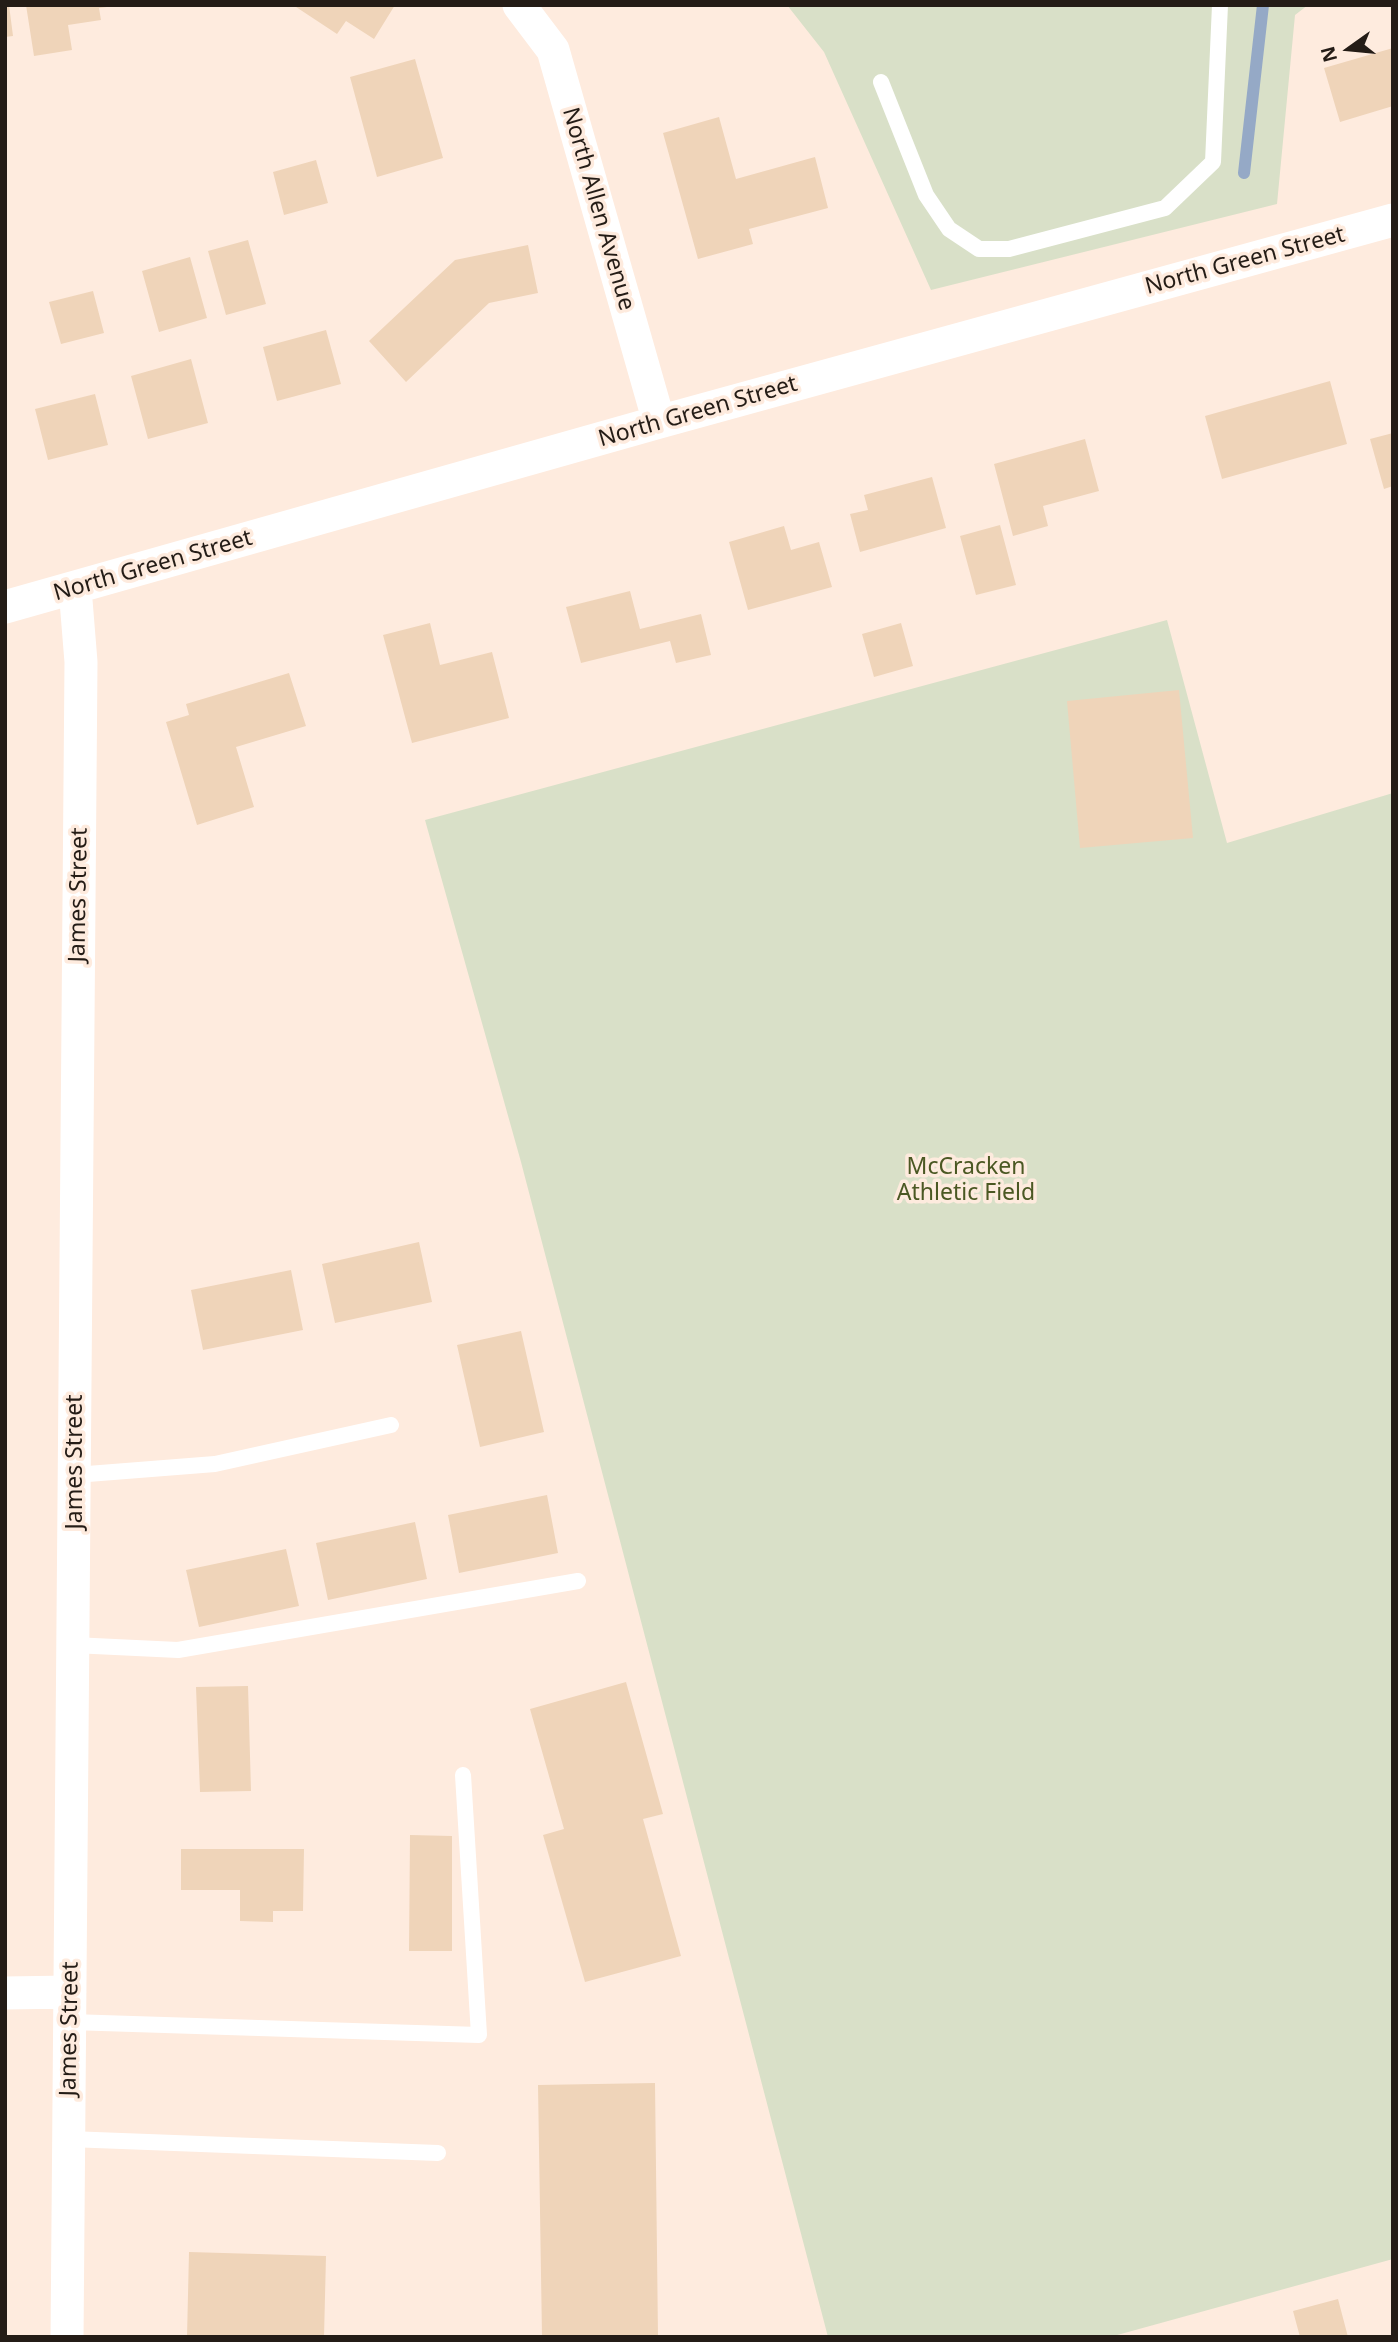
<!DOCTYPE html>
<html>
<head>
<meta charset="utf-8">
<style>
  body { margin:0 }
  #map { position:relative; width:1398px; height:2342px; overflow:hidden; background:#feebde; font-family:"Noto Sans",sans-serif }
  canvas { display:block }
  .frame { position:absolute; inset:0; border:7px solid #241c16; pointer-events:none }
  .north { position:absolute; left:1314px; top:14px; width:70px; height:70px; -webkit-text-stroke:5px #feebde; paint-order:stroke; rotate:255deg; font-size:19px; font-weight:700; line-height:28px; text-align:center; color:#241c16 }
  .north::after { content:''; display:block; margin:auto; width:24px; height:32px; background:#241c16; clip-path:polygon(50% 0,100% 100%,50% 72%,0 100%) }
</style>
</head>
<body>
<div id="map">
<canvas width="1398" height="2342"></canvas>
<div class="frame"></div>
<div class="north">N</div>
</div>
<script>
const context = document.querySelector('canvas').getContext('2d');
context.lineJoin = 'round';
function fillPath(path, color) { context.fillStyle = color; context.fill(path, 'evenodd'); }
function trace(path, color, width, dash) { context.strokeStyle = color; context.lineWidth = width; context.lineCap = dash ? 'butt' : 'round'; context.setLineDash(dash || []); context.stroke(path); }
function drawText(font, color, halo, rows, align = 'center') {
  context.font = font + ' "Noto Sans",sans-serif'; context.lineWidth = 7; context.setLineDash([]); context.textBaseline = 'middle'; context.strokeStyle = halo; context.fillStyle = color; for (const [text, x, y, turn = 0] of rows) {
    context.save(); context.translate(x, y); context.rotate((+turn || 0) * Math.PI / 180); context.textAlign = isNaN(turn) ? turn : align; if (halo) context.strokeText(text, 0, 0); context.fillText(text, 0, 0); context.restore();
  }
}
fillPath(new Path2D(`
  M787 5H1308L1295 15 1277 204 931 290 824 52Z
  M1167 620 1227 843 1393 793V2259L1110 2337H828L521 1162 425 820Z`), '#d9e0c8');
trace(new Path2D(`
  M1244 173 1263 5`), '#95a9c6', 12);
fillPath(new Path2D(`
  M5 5H9L13 36 5 37Z
  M26 5H107V7L99 8 101 20 68 25 72 50 34 56Z
  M293 5H395L374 39 346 21 337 34Z
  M1393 48V106L1340 122 1324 68Z
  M415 59 443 158 377 177 350 77Z
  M719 117 736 179 815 157 828 208 749 229 753 244 698 259 663 133Z
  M316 160 328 203 284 215 273 172Z
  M248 240 266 304 226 315 208 251Z
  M528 245 538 293 489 303 406 382 369 341 455 260Z
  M190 257 207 318 159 332 142 271Z
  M93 291 104 333 61 344 49 302Z
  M326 330 341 384 277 401 263 347Z
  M191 359 208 423 148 439 131 376Z
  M1330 381 1347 444 1222 479 1205 416Z
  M95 394 108 445 48 460 35 409Z
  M1393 433V486L1384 489 1370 439Z
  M1085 439 1099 491 1043 506 1048 526 1013 536 994 464Z
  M932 477 946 528 860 552 850 514 868 510 864 495Z
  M1000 525 1016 585 976 595 960 536Z
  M784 526 791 550 819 542 832 587 748 610 729 542Z
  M630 591 640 629 701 614 711 655 676 663 670 641 581 663 566 607Z
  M430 623 440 665 492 652 509 718 412 743 383 635Z
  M901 623 913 666 874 677 862 634Z
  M289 673 306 726 236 747 254 807 197 825 166 722 189 715 186 704Z
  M1179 690 1193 838 1080 848 1067 701Z
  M419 1242 432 1302 335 1323 322 1264Z
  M291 1270 303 1330 203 1350 191 1290Z
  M521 1331 544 1432 480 1447 457 1345Z
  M547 1495 558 1553 459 1573 448 1515Z
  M415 1522 427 1579 328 1600 316 1543Z
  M286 1549 299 1606 199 1627 186 1570Z
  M626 1682 663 1814 643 1819 681 1956 585 1982 543 1835 564 1829 530 1709Z
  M248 1686 251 1791 200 1792 196 1687Z
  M410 1835 452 1836V1951H409Z
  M181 1849H304L303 1911H273V1922L240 1921V1890H181Z
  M655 2083 658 2337H542L538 2085Z
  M189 2252 326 2256 324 2337H187Z
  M1338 2299 1348 2337H1300L1293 2311Z`), '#efd4b9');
trace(new Path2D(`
  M881 82 926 195 949 229 979 249H1009L1165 208 1213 162 1220 5
  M75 1475 215 1464 391 1425
  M73 1645 178 1650 578 1581
  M70 2022 479 2035 463 1775
  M69 2139 438 2153`), '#fff', 16);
trace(new Path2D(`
  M519 5 553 50 659 422
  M5 607 659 422 1393 220
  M5 1993 70 1992
  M67 2337 81 662 75 588`), '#fff', 33);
drawText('23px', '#241c16', '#feebde', [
  ["North Allen Avenue",598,209,74],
  ["North Green Street",1245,261,-15],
  ["North Green Street",698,412,-16],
  ["North Green Street",153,566,-16],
  ["James Street",79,895,-89],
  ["James Street",75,1462,-90],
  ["James Street",70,2029,-89]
]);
drawText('23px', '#4b5823', '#feebde', [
  ["McCracken",966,1167],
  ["Athletic Field",966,1193]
]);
</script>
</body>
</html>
